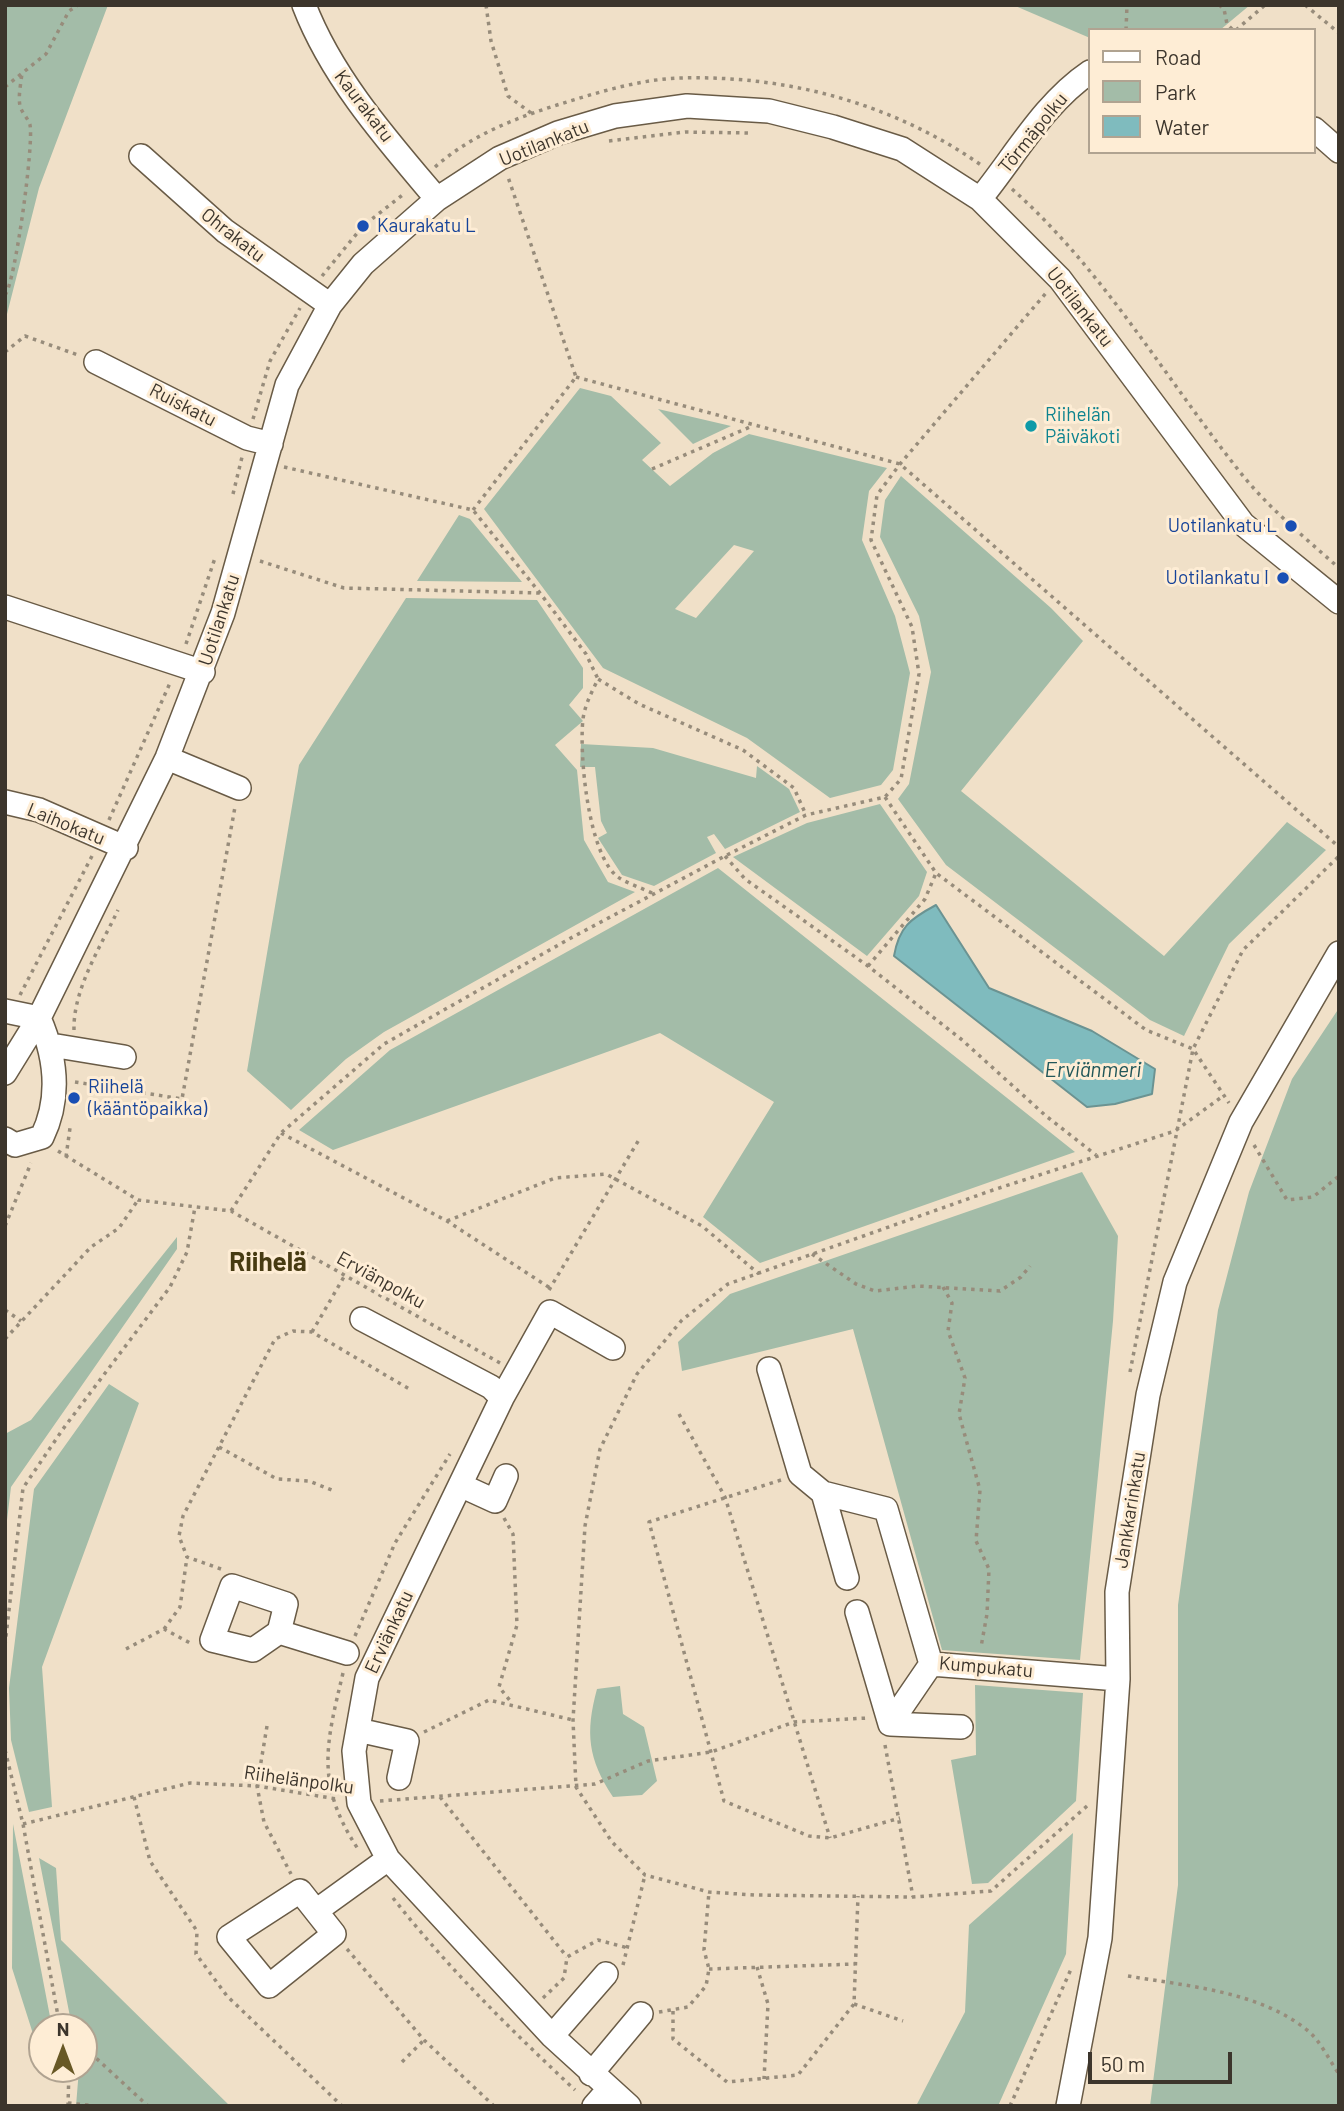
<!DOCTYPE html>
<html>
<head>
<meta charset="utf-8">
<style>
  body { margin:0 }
  #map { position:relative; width:1344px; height:2111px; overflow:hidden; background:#f0e0c8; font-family:Barlow,sans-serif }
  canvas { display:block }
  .frame { position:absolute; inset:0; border:7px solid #3c352c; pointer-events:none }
  .legend { position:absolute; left:1088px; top:28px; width:228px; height:126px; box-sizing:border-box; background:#feedd5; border:2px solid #b0a391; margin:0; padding:9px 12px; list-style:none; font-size:21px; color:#3c352c }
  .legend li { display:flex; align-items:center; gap:14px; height:35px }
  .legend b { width:35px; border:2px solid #b0a391 }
  .north { position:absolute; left:28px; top:2013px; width:70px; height:70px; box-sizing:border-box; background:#feedd5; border:2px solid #b0a391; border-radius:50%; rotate:0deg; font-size:19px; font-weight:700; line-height:28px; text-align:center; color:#3c352c }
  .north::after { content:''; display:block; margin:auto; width:24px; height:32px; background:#685825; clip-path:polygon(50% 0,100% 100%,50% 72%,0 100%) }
  .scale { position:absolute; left:1088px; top:2052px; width:144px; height:32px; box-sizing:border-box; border:4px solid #3c352c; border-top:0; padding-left:9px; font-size:21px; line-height:24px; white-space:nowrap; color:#3c352c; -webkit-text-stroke:5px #feedd5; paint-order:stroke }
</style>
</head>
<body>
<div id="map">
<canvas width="1344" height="2111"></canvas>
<div class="frame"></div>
<ul class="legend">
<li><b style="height:9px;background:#fff"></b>Road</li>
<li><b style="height:19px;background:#a3bca8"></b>Park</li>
<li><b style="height:19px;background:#7fbbbe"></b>Water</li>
</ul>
<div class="north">N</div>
<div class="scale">50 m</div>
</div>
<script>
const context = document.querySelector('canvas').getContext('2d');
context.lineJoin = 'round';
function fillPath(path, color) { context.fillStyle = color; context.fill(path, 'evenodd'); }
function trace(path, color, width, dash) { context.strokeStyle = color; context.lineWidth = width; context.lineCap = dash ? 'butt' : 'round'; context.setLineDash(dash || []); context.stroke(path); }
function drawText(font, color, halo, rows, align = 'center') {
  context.font = font + ' Barlow,sans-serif'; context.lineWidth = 6; context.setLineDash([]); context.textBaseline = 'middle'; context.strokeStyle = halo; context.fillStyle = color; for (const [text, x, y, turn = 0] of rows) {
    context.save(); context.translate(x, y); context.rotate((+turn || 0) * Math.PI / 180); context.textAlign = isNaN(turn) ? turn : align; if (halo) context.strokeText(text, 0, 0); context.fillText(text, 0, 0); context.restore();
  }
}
fillPath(new Path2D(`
  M5 5H108L39 188 5 322Z
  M1013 5H1250L1220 30H1090V38Z
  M580 388 611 396 661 443 642 460 670 486 713 453 749 434 887 468 869 491 862 540 895 616 910 673 893 770 881 785 830 798 747 738 603 668 484 509ZM734 545 754 551 696 618 675 609Z
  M658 409 731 426 693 444Z
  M901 476 1051 608 1083 641 961 791 1164 956 1287 822 1326 850 1229 944 1184 1036 1150 1020 946 865 898 799 909 784 931 672 919 616 880 537 885 500Z
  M459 515 470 519 522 582 417 581Z
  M406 598 537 600 583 668V688L569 705 583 721 555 745 577 770 584 840 608 882 635 892 384 1032 346 1059 291 1110 247 1071 299 765Z
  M581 744 653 748 756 778 757 766 789 789 800 812 725 849 714 834 707 837 716 853 654 886 622 875 598 838 607 833 601 821 595 767H580Z
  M880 804 927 872 919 896 867 956 733 857 807 823Z
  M718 868 1075 1152 760 1263 703 1217 774 1102 660 1033 333 1150 299 1130 390 1050Z
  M1339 1008V2104L1150 2106 1178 1885V1605L1218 1310 1249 1192 1292 1079Z
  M1082 1172 1118 1236 1113 1321 1080 1660 942 1650 853 1329 682 1371 678 1342 730 1294Z
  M177 1237V1249L11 1487 5 1537V1434L31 1420Z
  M109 1384 139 1403 42 1667 52 1807 29 1812 11 1740 9 1688 34 1489Z
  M975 1685 1083 1693 1076 1801 988 1883 972 1884 951 1760 976 1755Z
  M620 1686 623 1714 644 1727 657 1781 642 1795 613 1797C588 1759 585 1733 597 1689Z
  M13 1824 52 2027H42V2062L12 1968Z
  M1073 1833 1066 1954 998 2106H916L965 2012 969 1925Z
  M39 1858 56 1868 61 1940 230 2106H76L79 2069H84V2027H72Z`), '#a3bca8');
const water = new Path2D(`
  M936 905 989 988 1092 1031 1155 1069 1152 1094 1115 1104 1087 1107 894 956C899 927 910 919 936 905Z`);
fillPath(water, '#7fbbbe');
trace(water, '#6b9392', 2);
const minor = new Path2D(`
  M304 5C332 78 387 140 437 199
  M1314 129 1339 151
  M141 156 225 231 330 305
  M980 199C1015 156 1044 103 1090 72
  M96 362 247 438 271 444
  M5 607 203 672
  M167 758 239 788
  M5 802 39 810 126 848
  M5 1011 39 1018
  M51 1045 124 1057
  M5 1073 39 1018 167 758 223 613 287 385 330 305 363 264 437 199 500 158 558 133 615 116 687 106 769 111 833 127 902 149 980 199 1060 279 1243 524 1339 602
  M5 1139 15 1145 42 1137C61 1098 56 1057 39 1018
  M362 1319 491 1387 502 1398
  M613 1348 550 1312 502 1398 367 1678 354 1751 359 1803 388 1859 552 2036 629 2106
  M769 1369 800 1474 823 1493 886 1509 931 1664 1118 1679
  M460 1485 495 1501 506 1476
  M823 1493 847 1578
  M232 1586 286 1604 279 1632 253 1650 212 1640Z
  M857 1612 890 1724 961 1727
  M279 1632 347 1653
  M890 1724 931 1664
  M358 1730 407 1741 399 1778
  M300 1891 334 1934 269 1986 229 1937Z
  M316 1911 388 1859
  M552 2036 606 1974
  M591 2074 641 2014
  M594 2106 609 2089
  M1068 2106 1100 1938 1118 1679 1117 1592 1148 1395 1175 1282 1241 1122 1339 953`);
trace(minor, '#695b46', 26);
trace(new Path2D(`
  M486 5 491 41 508 96 531 113
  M1219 5 1224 9 1227 24 1233 30
  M1305 5 1339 33
  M1126 30 1127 5
  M1236 30 1265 5
  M5 87 46 54 69 11 78 5
  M609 141 685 132 751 133
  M435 167C470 136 513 119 557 105 596 93 640 79 681 78 788 75 894 104 981 165
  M1012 189C1101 268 1163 374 1236 467 1265 505 1303 536 1339 568
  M322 276 363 226 405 193
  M5 295C15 284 34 144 30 125 28 118 22 113 20 106 18 96 21 83 22 73
  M5 352 25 336 78 355
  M576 377 900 464 1339 847
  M253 419 270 361 300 308
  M284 467 473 510 540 593 586 654 598 679
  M652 469 750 427
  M233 494 242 457
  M473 510 576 377 508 177
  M260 561 344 588 540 593
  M186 644 215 558
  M885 797 936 873 1146 1030 1193 1049 1229 1103
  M109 820 170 683
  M725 856 745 879 868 966 961 1039 1046 1116 1096 1155
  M652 893C642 888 628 884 618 877 588 855 579 754 583 719 585 704 592 692 598 679L639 704 743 750 794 788 806 815
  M868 966 925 899 936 873
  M20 995 92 856
  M74 1030C73 989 101 946 118 910
  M75 1082 182 1099 235 807
  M281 1133 447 1221 550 1288
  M1254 1145 1287 1200 1313 1197 1339 1176
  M58 1151 138 1200 231 1211 500 1363
  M66 1157 70 1128
  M231 1211 281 1133 384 1044 569 939 725 856 806 815 885 797 901 779 919 674 912 627 871 540 877 495 900 464 1046 293
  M447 1221 555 1178 606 1174 702 1226 759 1274
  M5 1226 31 1163
  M812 1254 856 1284 875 1291 918 1286 1000 1291 1021 1277 1030 1266
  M943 1287 952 1303 948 1331 965 1378 959 1414 980 1490 976 1541 989 1569 987 1614 981 1647
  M549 1290 640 1138
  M5 1310 21 1321
  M312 1332 345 1275
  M5 1339 91 1247 119 1228 138 1200
  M1130 1372 1193 1049 1243 950 1339 856
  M679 1414 725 1497 830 1838
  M219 1447 277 1479 309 1481 334 1491
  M781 1480 649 1522 724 1801 809 1836 830 1838 900 1818
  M504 1518 513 1534 517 1625 499 1687 512 1703
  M221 1569 187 1557 179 1536 183 1516 275 1339 293 1331 312 1332 411 1390
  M164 1629 180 1607 187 1557
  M355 1636 395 1543 450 1454
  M5 1645 23 1488 63 1429 170 1287 187 1252 195 1207
  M126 1649 164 1629 192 1644
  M343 1673C326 1744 315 1784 358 1849
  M267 1726 257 1786 264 1822 291 1874
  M424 1732 489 1700 573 1720
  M885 1745 913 1897
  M5 1750 23 1824 60 2027
  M134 1797 150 1861 197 1931 196 1954 227 1996 342 2106
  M440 1797 567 1957
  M380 1801 595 1784 648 1761 711 1752 794 1722 868 1718
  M1087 1806 991 1891 913 1897 754 1895 709 1892 645 1875 612 1842 576 1787 573 1720 585 1526 600 1449 637 1374 682 1320 728 1284 993 1190 1175 1131 1223 1096
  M23 1824 190 1783 257 1786 337 1799
  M393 1898C448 1968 510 2029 575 2090
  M347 1949 424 2040 494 2106
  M623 1965 645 1875
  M757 1967 768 2004 764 2079
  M709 1969 855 1964
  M1128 1976C1186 1986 1259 1991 1307 2030 1320 2040 1329 2060 1339 2074
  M543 1998 564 1978 567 1957 598 1940 628 1948
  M854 2004 903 2021
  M673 2011V2039L727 2082 798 2075 854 2004 858 1896
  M659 2012 688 2007 706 1986 709 1969 704 1950 709 1892
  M84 2047 148 2106
  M402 2062 424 2040
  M68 2103 97 2106
  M68 2106 69 2069
  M1010 2106 1072 1967`), '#978c7b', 3.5, [3.5, 5]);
trace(minor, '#fff', 23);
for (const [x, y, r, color] of [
  [363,226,7,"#1a4fb4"],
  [1031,426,7,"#0f9aa8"],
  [1291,526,7,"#1a4fb4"],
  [1283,578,7,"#1a4fb4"],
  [74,1098,7,"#1a4fb4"]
]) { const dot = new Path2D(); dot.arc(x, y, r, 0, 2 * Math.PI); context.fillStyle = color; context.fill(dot); trace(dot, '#feedd5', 2.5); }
drawText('19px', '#3c352c', '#feedd5', [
  ["Kaurakatu",364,106,53],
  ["Törmäpolku",1033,133,-51],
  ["Uotilankatu",544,143,-22],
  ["Ohrakatu",233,235,38],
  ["Uotilankatu",1080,307,52],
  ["Ruiskatu",183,405,27],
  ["Uotilankatu",219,620,-72],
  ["Laihokatu",66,824,22],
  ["Erviänpolku",381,1280,29],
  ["Jankkarinkatu",1130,1510,-81],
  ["Erviänkatu",389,1632,-65],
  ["Kumpukatu",986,1667,5],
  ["Riihelänpolku",299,1780,8]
]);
drawText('19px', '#164399', '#feedd5', [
  ["Kaurakatu L",377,226],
  ["Uotilankatu L",1277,526,"right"],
  ["Uotilankatu I",1269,578,"right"],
  ["Riihelä",88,1087],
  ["(kääntöpaikka)",88,1109]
], 'left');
drawText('19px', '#0d838f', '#feedd5', [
  ["Riihelän",1045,415],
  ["Päiväkoti",1045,437]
], 'left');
drawText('italic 21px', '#225759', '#feedd5', [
  ["Erviänmeri",1093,1070]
]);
drawText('bold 26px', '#473b12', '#feedd5', [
  ["Riihelä",268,1262]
]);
</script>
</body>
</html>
